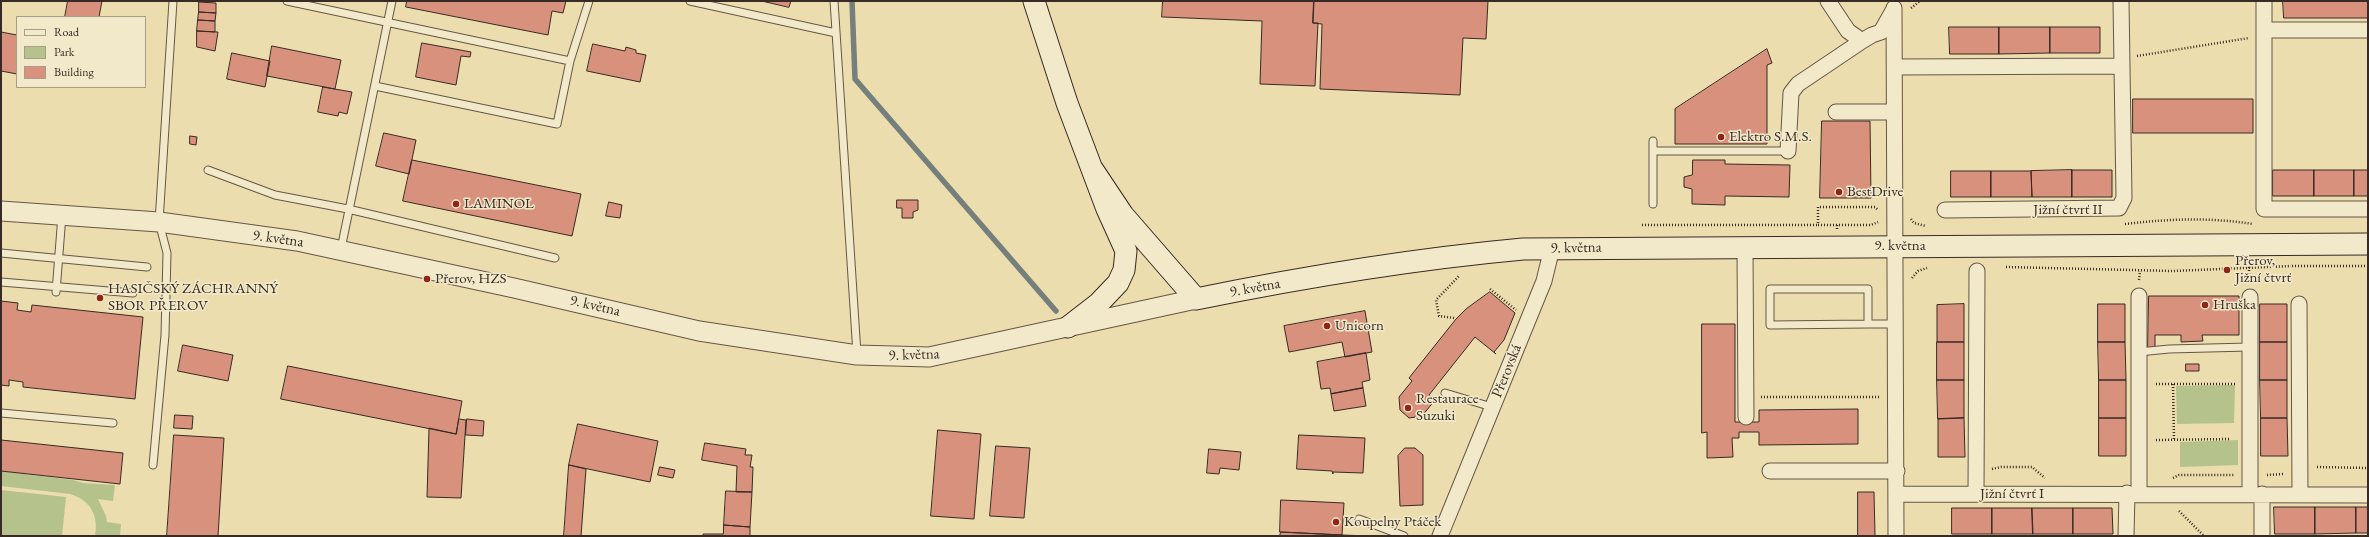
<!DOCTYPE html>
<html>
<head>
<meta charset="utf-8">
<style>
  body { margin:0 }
  #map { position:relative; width:2369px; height:537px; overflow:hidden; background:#ebddae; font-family:"EB Garamond",serif }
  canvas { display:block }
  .frame { position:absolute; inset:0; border:2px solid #382a24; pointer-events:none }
  .legend { position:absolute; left:16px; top:16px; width:130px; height:72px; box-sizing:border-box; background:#f2e9ca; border:1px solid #a89d88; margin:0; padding:5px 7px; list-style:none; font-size:12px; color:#382a24 }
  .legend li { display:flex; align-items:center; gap:8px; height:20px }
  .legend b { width:20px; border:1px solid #a89d88 }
</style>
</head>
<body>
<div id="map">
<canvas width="2369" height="537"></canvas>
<div class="frame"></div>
<ul class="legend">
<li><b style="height:5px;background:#f2e9ca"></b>Road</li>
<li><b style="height:11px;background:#b5c28c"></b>Park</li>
<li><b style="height:11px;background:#d8917d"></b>Building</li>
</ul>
</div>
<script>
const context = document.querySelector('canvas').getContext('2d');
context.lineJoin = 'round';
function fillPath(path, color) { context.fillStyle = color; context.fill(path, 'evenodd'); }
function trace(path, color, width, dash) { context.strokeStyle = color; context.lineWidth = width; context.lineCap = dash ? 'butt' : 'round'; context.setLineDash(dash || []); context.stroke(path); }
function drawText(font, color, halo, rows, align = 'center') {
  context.font = font + ' "EB Garamond",serif'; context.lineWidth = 3; context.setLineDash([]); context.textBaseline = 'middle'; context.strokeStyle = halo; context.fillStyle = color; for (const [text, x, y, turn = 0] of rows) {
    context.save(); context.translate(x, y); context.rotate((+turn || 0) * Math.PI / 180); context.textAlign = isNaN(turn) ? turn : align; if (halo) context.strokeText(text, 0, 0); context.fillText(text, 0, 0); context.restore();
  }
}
fillPath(new Path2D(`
  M2235 385 2234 423 2177 424 2176 386Z
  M2238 440V465L2180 467V442Z
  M1 471 73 480 83 483 115 485 113 501 98 499 106 516 107 522 121 524 120 536H95C99 515 90 500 70 494L1 486Z
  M1 490 66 497 62 536H1Z`), '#b5c28c');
trace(new Path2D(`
  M852 1 855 79 1056 311`), '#75807c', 5.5);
const building = new Path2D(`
  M68 1H102L99 17H65Z
  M407 1H566L563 13 552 11 548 35 406 7Z
  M762 1H791L789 7Z
  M1163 1H1314L1313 23H1318L1315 86 1260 84 1262 21 1162 17Z
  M1314 1H1488L1486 39 1463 38 1460 95 1320 89 1322 24 1313 23Z
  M2283 1H2368V18H2284Z
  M199 2 216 3V13L199 12Z
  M199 12 216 13 215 21 198 20Z
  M198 20 215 21V32L197 31Z
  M1949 27H1999V54H1950Z
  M1999 27H2050V53L1999 54Z
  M2050 27H2100V53H2050Z
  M197 31 218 32 215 51 197 47Z
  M1 32 17 35V74L1 71Z
  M422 43 471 52 470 57 461 56 456 85 416 77Z
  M593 44 625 51 626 47 636 50V53L646 55 640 82 587 71Z
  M272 46 341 60 335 89 267 76Z
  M1767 49 1772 63 1767 65V144H1675V109Z
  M232 53 270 61 265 87 227 79Z
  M323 87 352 92 347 114 339 112 338 116 318 112Z
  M2133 99H2253V133H2133Z
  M1822 121H1870L1871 198H1820Z
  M384 133 416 140 409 174 376 166Z
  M190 136 197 137 196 145 190 144Z
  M412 160 581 194 572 236 403 201Z
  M1693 160H1725V164L1790 165 1789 197 1725 196V205L1692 204V189L1684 187V177L1692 175Z
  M2072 170V197H2032L2031 171Z
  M2072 170H2112V197H2072Z
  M2273 170H2314V196H2273Z
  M2314 170H2354V196H2314Z
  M2354 170H2368V196H2354Z
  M1951 171H1991V197H1951Z
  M1991 171H2031L2032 197H1991Z
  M897 200H918V210L913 212V218H902V208H897Z
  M609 202 622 205 620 218 606 216Z
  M1490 292 1515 313 1504 340 1494 352 1496 354 1475 337 1429 395 1435 400 1422 416 1409 418 1400 410 1399 397 1412 381 1409 378 1456 319 1466 309Z
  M2149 296H2239V335H2202L2203 341 2181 342V335H2155V348H2148Z
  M1 301 18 303 17 310 31 312 32 305 143 317 135 399 23 387V382L9 380V386L1 385Z
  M1964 304V342H1937V305Z
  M2098 304H2125V342H2098Z
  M2260 304H2287V342H2260Z
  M1365 311 1372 352 1345 357 1342 342 1289 352 1284 326Z
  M1702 324H1735V422H1759V410L1858 409V444L1759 445V432H1739V438H1732L1733 457 1707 458V432L1702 433Z
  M1937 342H1964V380H1937Z
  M2098 342H2125L2126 380H2099Z
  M2260 342H2287V380H2260Z
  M183 345 233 355 228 381 178 371Z
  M1366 353 1370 380 1362 382 1363 388 1331 394 1330 388 1321 389 1317 362Z
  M2186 364H2199V371H2186Z
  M288 366 462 401 456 434 281 399Z
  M1937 380H1964V418L1938 419Z
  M2099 380H2126V418H2099Z
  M2260 380H2287V418H2261Z
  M1363 388 1366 406 1334 411 1331 394Z
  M175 415 193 416 192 429 174 428Z
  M1964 418 1965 457H1938V419Z
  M2099 418H2126V456H2099Z
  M2261 418H2287L2288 456H2261Z
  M459 419 466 420 461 498 427 497 429 428 456 434Z
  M467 419 484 421 483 436 466 435Z
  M578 424 658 441 650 482 569 465Z
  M938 430 981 434 974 519 931 516Z
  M174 435 224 438 218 536H167Z
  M1299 435 1365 438 1363 473 1333 472V474L1332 471 1297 469Z
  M1 440 123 453 120 484 1 471Z
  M705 443 746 449 745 455H752L750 467H753L752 492H736L737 466 702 460Z
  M996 446 1030 448 1024 518 990 516Z
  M1405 448H1415L1423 455V505L1400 506 1398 456Z
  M1209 449 1241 452 1239 470 1220 468 1219 474 1207 473Z
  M569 465 586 469 581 536H564Z
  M660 467 675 470 673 478 658 475Z
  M726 491 752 492 750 527 724 525Z
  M1858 492H1874L1875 536H1858Z
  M1281 500 1344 503 1342 535 1280 532Z
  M2274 507H2315V534H2275Z
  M2315 507H2356V533L2315 534Z
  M2356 507H2368V533H2356Z
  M1952 508H1992V534H1952Z
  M1992 508H2032L2033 534H1992Z
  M2032 508H2073V534H2033Z
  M2073 508H2112L2113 534H2073Z
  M724 525 750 527V536H703V534H723Z
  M1281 532 1342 535 1369 536H1280Z`);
fillPath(building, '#d8917d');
trace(building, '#382a24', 1);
const service = new Path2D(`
  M287 1 570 61 557 124 375 86
  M690 1 836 33
  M834 1 857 354
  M570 61 589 1
  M1653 151H1788
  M208 170 275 195 348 209 555 258
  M1653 204V141
  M341 249 392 1
  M1 253 147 267
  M1 282 133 293
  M1770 289H1868V324L1770 325Z
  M56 292 62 215
  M1868 324H1895
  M2139 352 2169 349 2249 347
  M1445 393 1492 407
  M1 413 113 423
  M153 465 165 335 167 253 159 222 173 1
  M1359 519 1404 536`);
const minor = new Path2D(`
  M1828 1 1848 31 1862 41
  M2264 1V209H2368
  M1894 8 1896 536
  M2265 30H2368
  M1896 67 2121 66
  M1836 112H1894
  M1788 151 1791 93 1798 84 1862 41 1872 35 1881 32 1894 9
  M1945 210 2119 208 2124 198 2121 1
  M1745 247 1746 417
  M2139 296V493
  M2250 297V494
  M2299 304 2300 494
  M1770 471H1897
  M1897 494 2368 495
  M1976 494 1977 271
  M1440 536 1544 281 1552 248
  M2126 536 2127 493
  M2262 536V494`);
const tertiary = new Path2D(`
  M1 211 159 222 297 241 514 288 699 331 857 355 929 357 1196 299`);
const secondary = new Path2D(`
  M1034 1 1067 103 1107 209 1126 251 1124 270 1118 283 1099 303 1068 327
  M1093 170 1123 215 1196 299C1304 277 1413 259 1523 249L2368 244`);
trace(service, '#655746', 9);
trace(minor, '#655746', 17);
trace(tertiary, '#655746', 21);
trace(secondary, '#382a24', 23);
trace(new Path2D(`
  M1911 8 1920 1
  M2137 56 2249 38
  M1911 219 1914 223 1926 226
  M2125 224C2169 219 2208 217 2253 224
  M1642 225H1818
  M1837 225H1818V207H1875L1878 210
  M1837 229V225H1871L1878 222
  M2292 266H2368
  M2006 267 2173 271 2291 266
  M2249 267V281
  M1912 278 1918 271 1927 268
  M2139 280 2140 271
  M1490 289 1516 310
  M1454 318 1439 316 1436 300 1459 276
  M2156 384H2235
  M2173 384 2174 440
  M1761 397H1880
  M2156 440 2230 439
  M2317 467 2368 468
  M1992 469 2001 467H2032L2045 478
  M2267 475 2284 474
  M2173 478 2179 475H2234
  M2179 511 2204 536`), '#382a24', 2.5, [1, 2]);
trace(service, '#f2e9ca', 7);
trace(minor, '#f2e9ca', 15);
trace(tertiary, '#f2e9ca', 19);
trace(secondary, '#f2e9ca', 21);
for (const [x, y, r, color] of [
  [1721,137,4,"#8f2418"],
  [1839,192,4,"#8f2418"],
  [456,204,4,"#8f2418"],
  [2227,270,4,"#8f2418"],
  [427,279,4,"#8f2418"],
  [100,298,4,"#8f2418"],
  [2205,305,4,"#8f2418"],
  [1327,326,4,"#8f2418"],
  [1408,408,4,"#8f2418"],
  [1336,522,4,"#8f2418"]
]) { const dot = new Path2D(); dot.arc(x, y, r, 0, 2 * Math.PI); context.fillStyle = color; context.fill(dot); trace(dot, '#f2e9ca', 1.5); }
drawText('15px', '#382a24', '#f2e9ca', [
  ["Elektro S.M.S.",1729,137],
  ["BestDrive",1847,192],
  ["LAMINOL",464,204],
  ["Přerov,",2235,261],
  ["Jižní čtvrť",2235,278],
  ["Přerov, HZS",435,279],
  ["HASIČSKÝ ZÁCHRANNÝ",108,289],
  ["SBOR PŘEROV",108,306],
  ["Hruška",2213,305],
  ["Unicorn",1335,326],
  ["Restaurace",1416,399],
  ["Suzuki",1416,416],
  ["Koupelny Ptáček",1344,522]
], 'left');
drawText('15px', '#382a24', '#f2e9ca', [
  ["Jižní čtvrť II",2068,210],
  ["9. května",278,239,8],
  ["9. května",1900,246],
  ["9. května",1576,248,-1],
  ["9. května",1255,288,-10],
  ["9. května",595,306,13],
  ["9. května",914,355,-2],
  ["Přerovská",1507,371,-68],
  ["Jižní čtvrť I",2012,494]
]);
</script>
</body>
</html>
